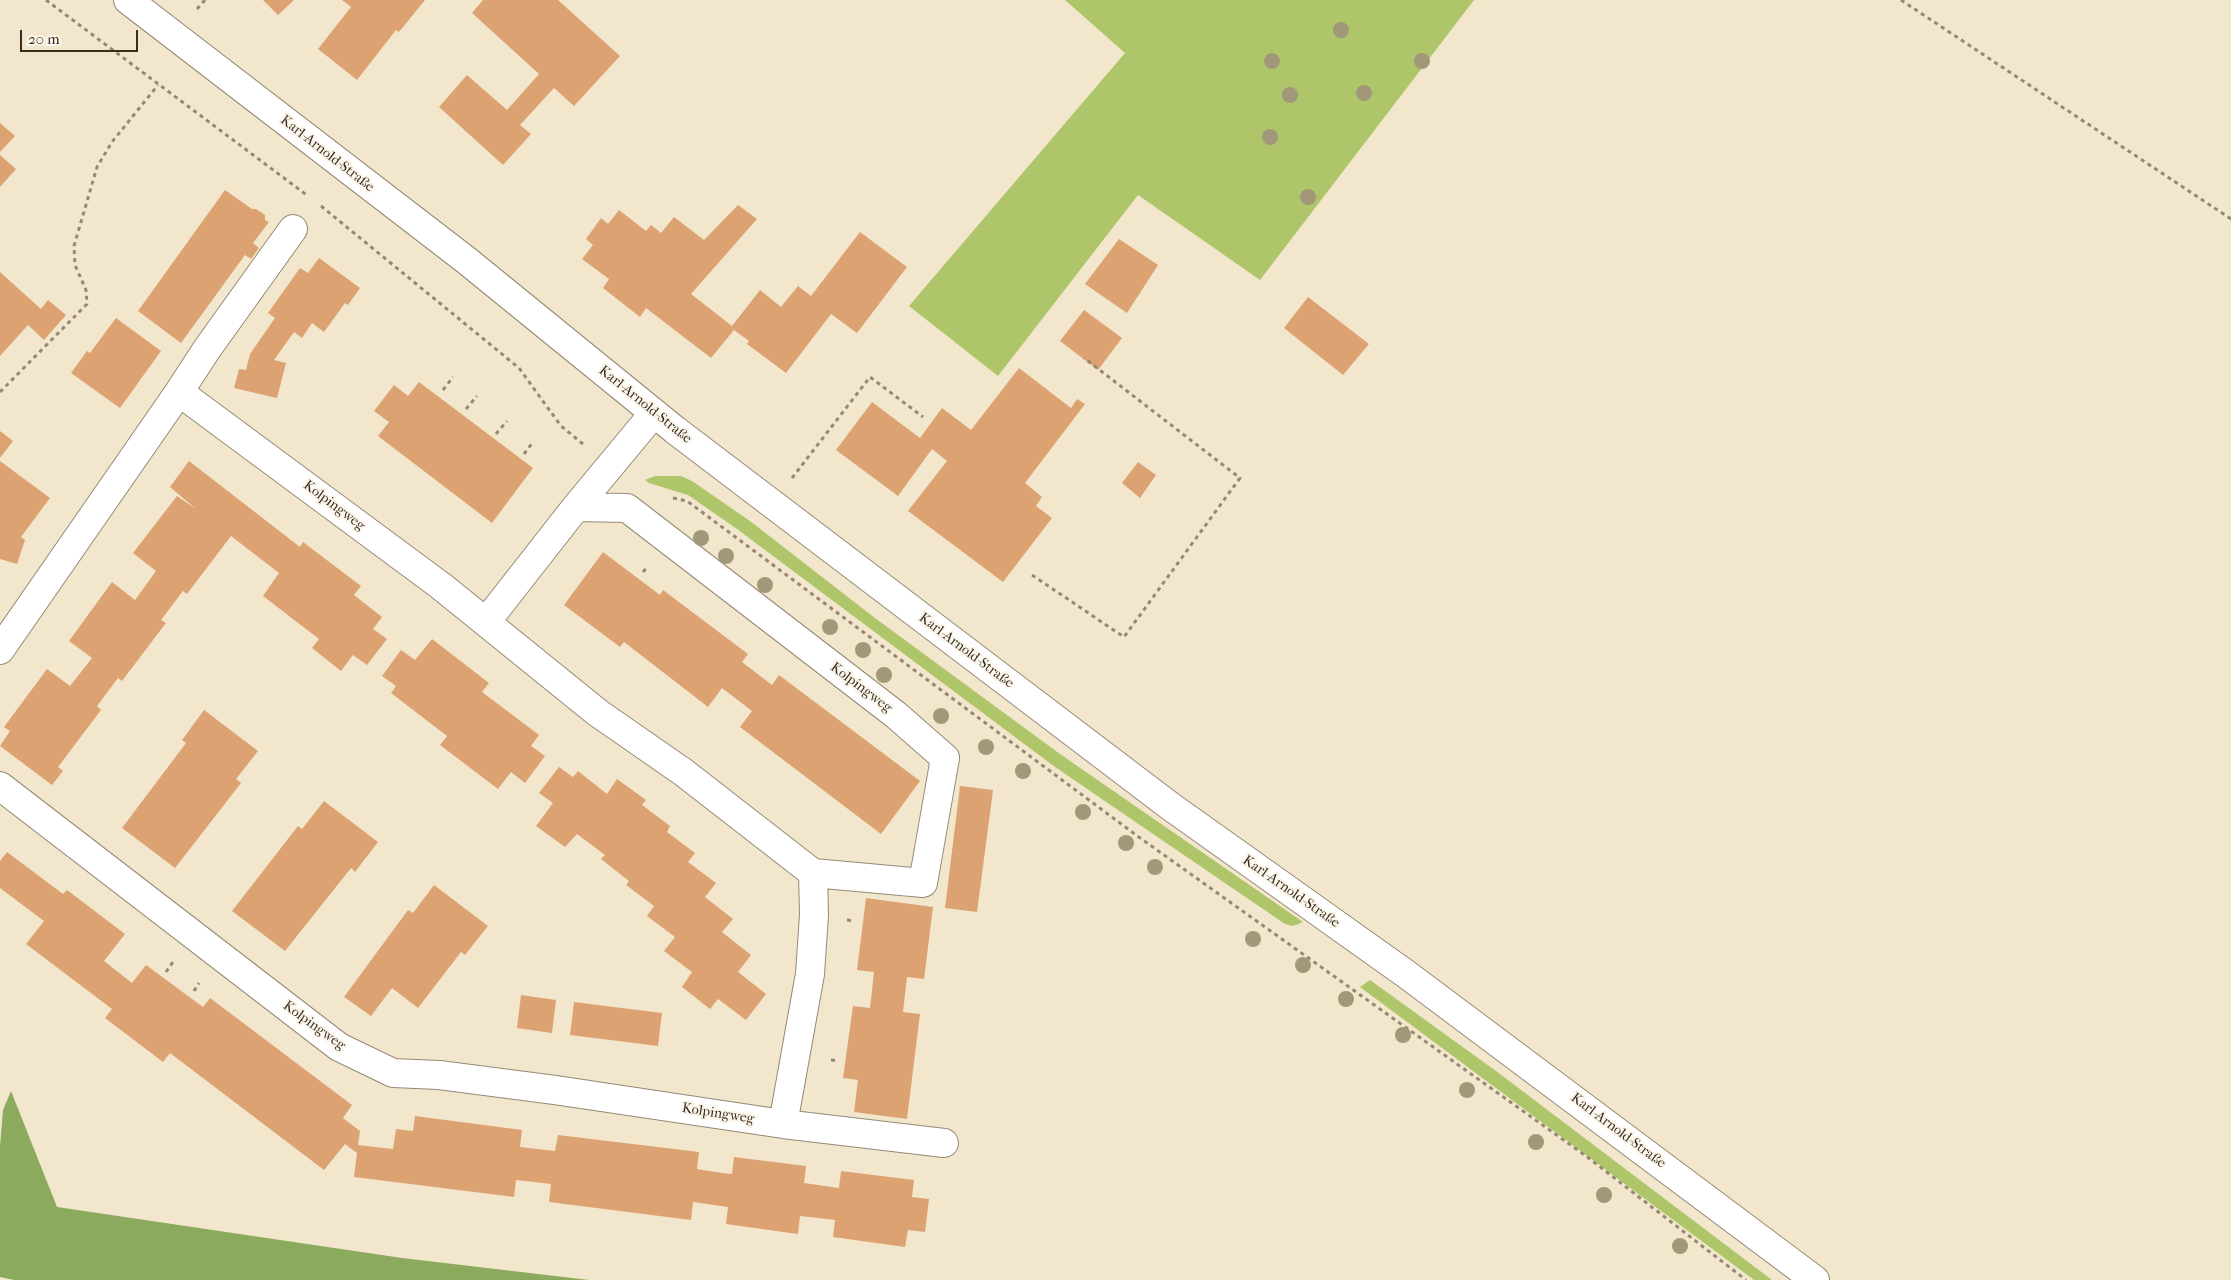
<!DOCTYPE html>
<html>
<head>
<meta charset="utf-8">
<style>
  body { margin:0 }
  #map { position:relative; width:2231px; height:1280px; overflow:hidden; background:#f2e7cd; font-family:"IM FELL French Canon",serif }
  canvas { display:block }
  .scale { position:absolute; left:20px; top:30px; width:118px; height:22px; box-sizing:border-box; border:2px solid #3b2a1e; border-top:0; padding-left:6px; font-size:15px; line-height:18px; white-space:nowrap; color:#3b2a1e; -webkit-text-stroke:4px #fbf7ec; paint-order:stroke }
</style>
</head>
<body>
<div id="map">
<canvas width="2231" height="1280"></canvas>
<div class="scale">20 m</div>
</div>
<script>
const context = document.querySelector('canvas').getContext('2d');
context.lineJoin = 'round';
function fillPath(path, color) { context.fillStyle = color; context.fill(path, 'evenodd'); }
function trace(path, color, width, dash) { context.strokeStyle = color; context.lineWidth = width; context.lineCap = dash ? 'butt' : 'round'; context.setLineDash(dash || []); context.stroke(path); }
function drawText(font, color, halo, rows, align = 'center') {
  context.font = font + ' "IM FELL French Canon",serif'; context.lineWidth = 4.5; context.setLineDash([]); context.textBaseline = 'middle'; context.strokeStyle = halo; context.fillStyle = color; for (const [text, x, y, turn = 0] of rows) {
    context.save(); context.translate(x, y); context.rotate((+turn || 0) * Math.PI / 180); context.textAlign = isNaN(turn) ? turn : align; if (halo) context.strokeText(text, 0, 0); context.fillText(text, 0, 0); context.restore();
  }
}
fillPath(new Path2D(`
  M1065 0H1474L1260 280 1138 195 998 376 909 306 1125 53Z
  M655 476H681L692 481 750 521 875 618 1060 754 1303 922 1293 926 1285 924 1055 767 737 529 688 495 649 483 645 480Z
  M1370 980 1496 1071 1772 1280H1754L1360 987Z`), '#afc56a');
fillPath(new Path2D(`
  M11 1091 57 1207 402 1258 589 1280H14L0 1277V1146L3 1110Z`), '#8baa5e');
fillPath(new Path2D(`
  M263 0H294L278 15Z
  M342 0H425L399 32 396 30 357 80 318 49 351 7Z
  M483 0H558L620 56 574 106 554 88 520 125 531 134 503 165 439 107 467 75 507 110 539 74 472 13Z
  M0 123 15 136 0 152Z
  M0 155 16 169 0 187Z
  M225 190 252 209H256L265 215V220L269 222 253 243 259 248 251 259 245 255 181 343 138 311Z
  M738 205 757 219 691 294 732 326 760 290 781 307 798 286 811 296 860 232 907 267 857 333 831 314 786 373 747 344 749 341 734 330 711 358 646 308 640 317 603 288 609 279 582 259 593 245 586 239 601 218 608 224 619 210 646 231 651 225 661 233 674 217 704 240Z
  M1119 239 1158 265 1127 313 1085 284Z
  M319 258 360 288 348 305 345 303 324 332 312 323 302 338 294 332 274 360 286 363 277 398 234 388 239 369 246 370 250 354 275 318 268 313 300 268 308 273Z
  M0 272 41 309 48 300 66 315 44 340 28 325 0 356Z
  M1308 297 1369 344 1343 375 1284 328Z
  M1084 310 1122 338 1098 370 1060 341Z
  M116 318 161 351 120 408 71 373 87 351 90 353Z
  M1019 368 1071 408 1077 399 1085 404 1025 483 1042 497 1036 506 1052 518 1003 582 908 511 947 461 932 449 898 496 836 450 872 402 920 438 942 408 971 430Z
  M419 382 533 468 492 523 378 436 389 422 374 411 394 385 408 396Z
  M0 431 13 441 0 458Z
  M0 461 50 498 21 537 25 540 17 564 0 559Z
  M189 461 300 547 303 542 361 586 354 595 382 617 373 629 387 639 367 665 353 655 341 671 312 648 319 639 263 596 279 573 231 536 187 594 183 591 161 620 166 623 122 681 118 678 97 706 101 710 58 767 63 771 52 785 0 746 10 731 4 727 47 669 70 686 92 658 69 641 112 582 135 600 156 571 133 553 177 496 196 509 170 487Z
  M1138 462 1156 475 1140 498 1122 483Z
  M603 552 660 595 663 590 748 654 742 662 772 685 779 675 920 781 881 834 740 727 752 711 722 688 708 707 624 642 620 647 564 605Z
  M432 639 489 683 482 692 539 735 531 746 545 756 525 783 511 772 498 789 440 745 447 736 391 693 396 686 382 676 401 650 415 660Z
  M204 710 258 751 236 779 241 783 175 868 122 828 186 743 182 740Z
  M559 767 573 777 578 771 607 794 617 779 646 800 642 805 670 826 667 832 695 853 688 862 716 883 705 897 733 919 722 932 751 955 738 972 766 994 746 1020 718 999 710 1009 682 987 692 972 664 951 675 937 647 916 654 906 626 885 629 881 601 859 605 855 577 834 565 847 536 826 553 803 539 793Z
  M960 786 993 790 977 912 945 908Z
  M324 801 378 842 355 872 351 868 285 951 232 911 298 826 302 829Z
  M7 852 63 894 67 890 125 934 104 961 132 983 146 965 203 1007 210 998 352 1105 343 1118 360 1131 358 1145 393 1149 396 1129 413 1131 415 1116 522 1130 520 1147 555 1151 558 1135 699 1152 697 1169 715 1172 732 1174 734 1157 806 1166 804 1183 839 1188 841 1171 914 1180 912 1197 929 1199 925 1232 908 1230 905 1247 833 1237 835 1220 818 1218 800 1216 798 1234 726 1224 728 1207 693 1202 691 1220 549 1202 551 1184 534 1182 516 1180 514 1197 354 1177 357 1153 345 1144 324 1170 170 1053 163 1062 105 1018 112 1009 26 944 44 921 0 888V861Z
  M434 885 488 926 465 955 461 952 418 1008 392 988 371 1016 344 997 408 910 413 913Z
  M866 898 933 907 924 979 907 977 903 1012 920 1014 907 1119 854 1112 858 1080 843 1078 853 1006 870 1008 874 972 857 970Z
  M521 995 556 1000 552 1033 517 1028Z
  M574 1002 662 1013 658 1046 570 1035Z`), '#dca272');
const minor = new Path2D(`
  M179 392 441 586 598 713 683 772 813 873 814 915 810 974 783 1124
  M576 507 627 508 896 715 945 758 923 883 813 873
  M486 622 576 507 654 413
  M0 650 179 392 207 349 293 229
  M0 786 339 1047 393 1073 439 1075 555 1090 783 1124 944 1143`);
const major = new Path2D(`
  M128 0 466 260 675 430 1170 806 1406 974 1815 1280`);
trace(minor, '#968876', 30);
trace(major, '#968876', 30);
trace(new Path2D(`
  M46 0 308 196
  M1901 0 2231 219
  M197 9 205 0
  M321 206 519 368 561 426 583 444
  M443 390 453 377
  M0 392 87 304 86 290 75 265 74 246 97 167 112 142 158 85
  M466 409 477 396
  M496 434 507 421
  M524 454 533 442
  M792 478 870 377 923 417
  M673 498 687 501 1136 835 1586 1156 1746 1280
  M643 572 648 566
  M1032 575 1124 637 1240 478 1084 358
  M847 920 855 921
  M166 972 173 962
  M194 991 199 983
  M831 1060 838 1061`), '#968876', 3, [4, 4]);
trace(minor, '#fff', 28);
trace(major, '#fff', 28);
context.fillStyle = '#a19879';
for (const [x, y] of [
  [1341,30],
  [1272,61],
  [1422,61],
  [1364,93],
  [1290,95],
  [1270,137],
  [1308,197],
  [701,538],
  [726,556],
  [765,585],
  [830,627],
  [863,650],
  [884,675],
  [941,716],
  [986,747],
  [1023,771],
  [1083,812],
  [1126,843],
  [1155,867],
  [1253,939],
  [1303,965],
  [1346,999],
  [1403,1035],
  [1467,1090],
  [1536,1142],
  [1604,1195],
  [1680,1246]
]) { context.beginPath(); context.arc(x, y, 8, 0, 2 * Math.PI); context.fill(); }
drawText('14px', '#3b2a1e', '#fbf7ec', [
  ["Karl-Arnold-Straße",327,154,38],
  ["Karl-Arnold-Straße",645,405,39],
  ["Kolpingweg",334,506,37],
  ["Karl-Arnold-Straße",966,651,37],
  ["Kolpingweg",861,688,37],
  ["Karl-Arnold-Straße",1291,892,35],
  ["Kolpingweg",314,1026,36],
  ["Kolpingweg",718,1114,9],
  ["Karl-Arnold-Straße",1618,1131,37]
]);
</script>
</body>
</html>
